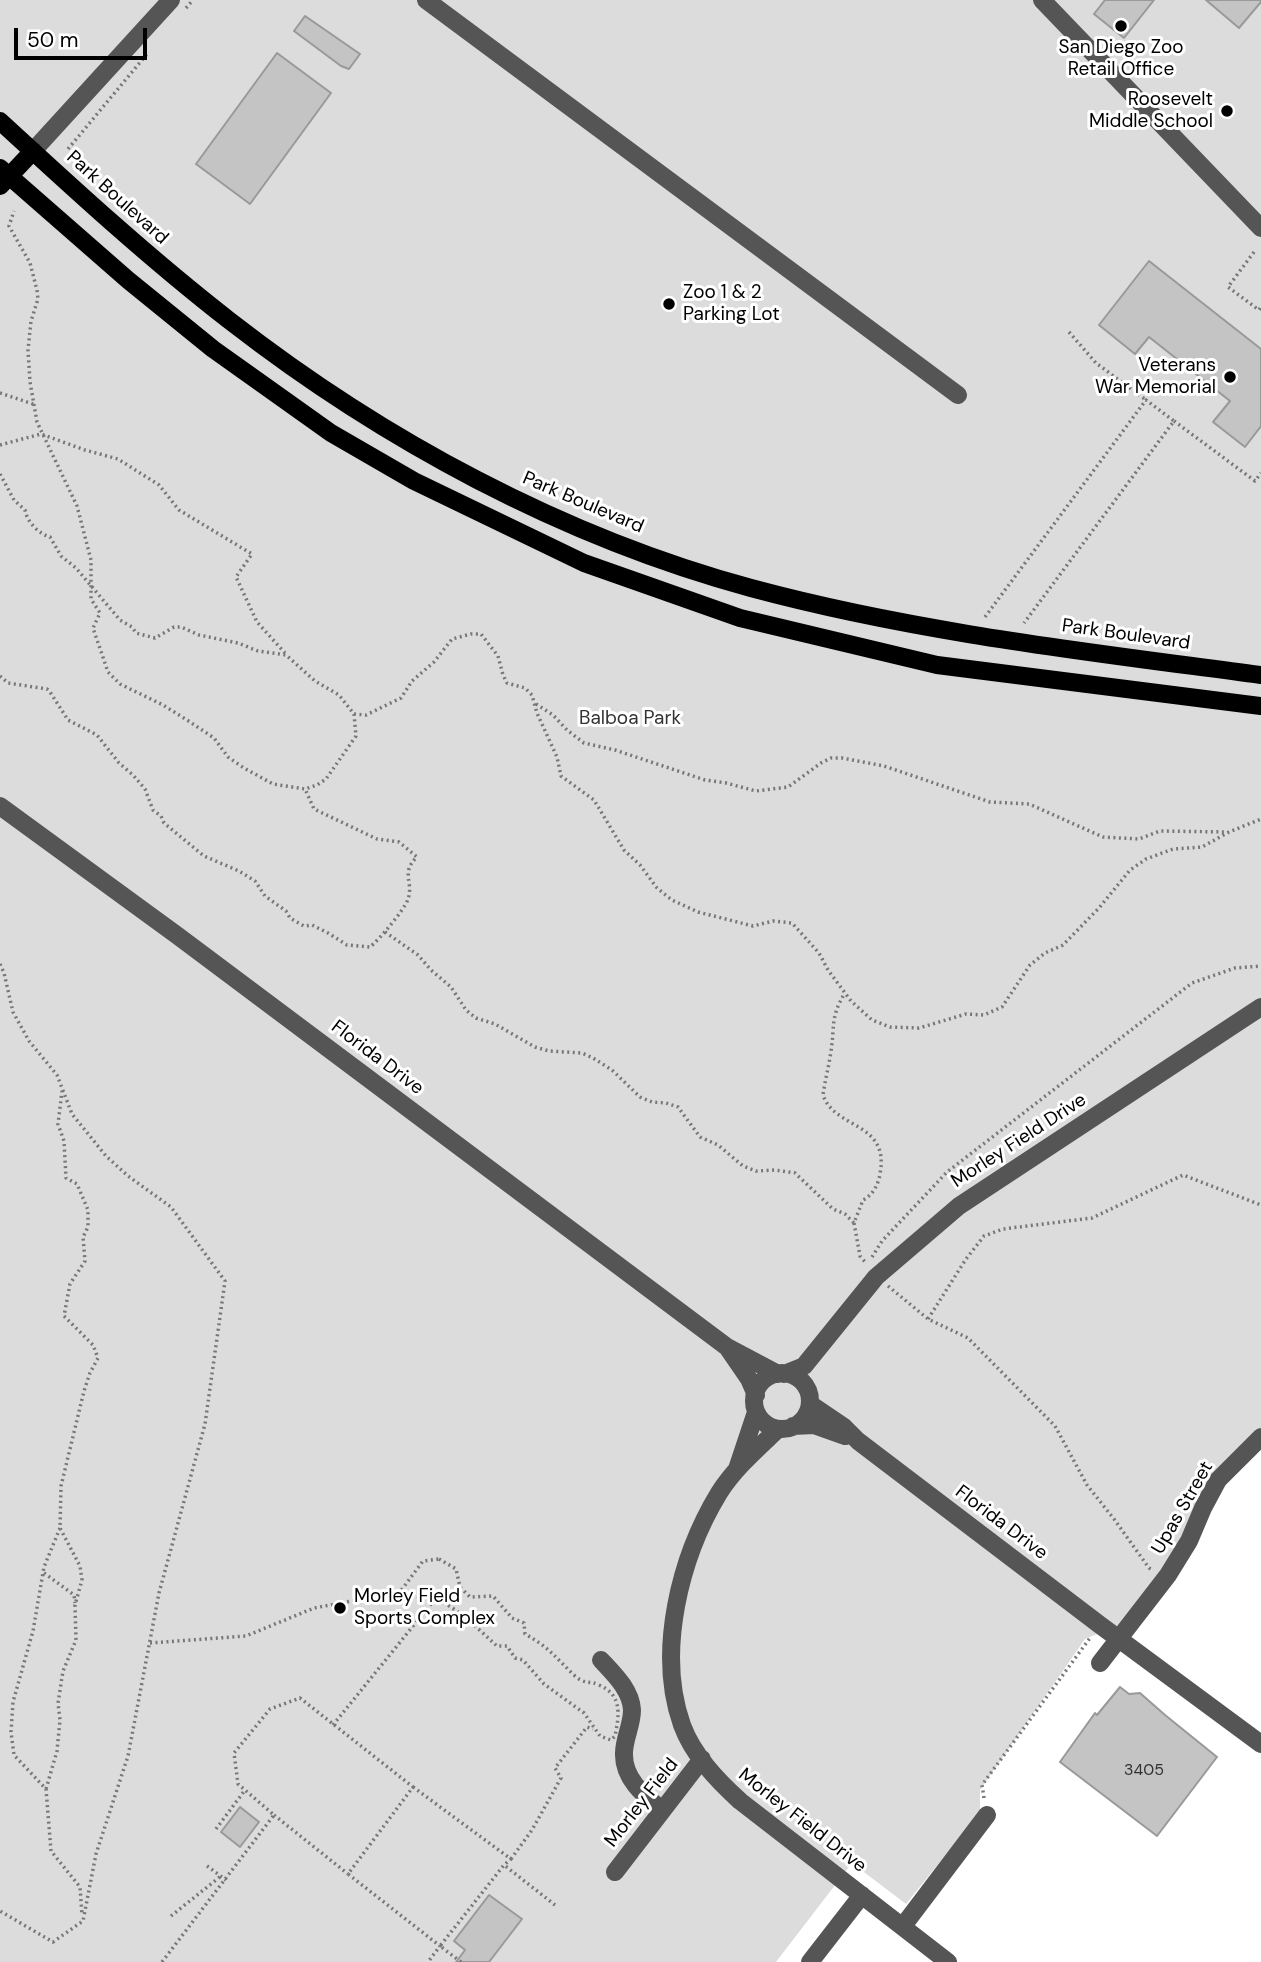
<!DOCTYPE html>
<html>
<head>
<meta charset="utf-8">
<style>
  body { margin:0 }
  #map { position:relative; width:1261px; height:1962px; overflow:hidden; background:#fff; font-family:"DM Sans",sans-serif }
  canvas { display:block }
  .scale { position:absolute; left:14px; top:28px; width:133px; height:32px; box-sizing:border-box; border:4px solid #000; border-top:0; padding-left:9px; font-size:21px; line-height:24px; white-space:nowrap; color:#000; -webkit-text-stroke:5px #fff; paint-order:stroke }
</style>
</head>
<body>
<div id="map">
<canvas width="1261" height="1962"></canvas>
<div class="scale">50 m</div>
</div>
<script>
const context = document.querySelector('canvas').getContext('2d');
context.lineJoin = 'round';
function fillPath(path, color) { context.fillStyle = color; context.fill(path, 'evenodd'); }
function trace(path, color, width, dash) { context.strokeStyle = color; context.lineWidth = width; context.lineCap = dash ? 'butt' : 'round'; context.setLineDash(dash || []); context.stroke(path); }
function drawText(font, color, halo, rows, align = 'center') {
  context.font = font + ' "DM Sans",sans-serif'; context.lineWidth = 6; context.setLineDash([]); context.textBaseline = 'middle'; context.strokeStyle = halo; context.fillStyle = color; for (const [text, x, y, turn = 0] of rows) {
    context.save(); context.translate(x, y); context.rotate((+turn || 0) * Math.PI / 180); context.textAlign = isNaN(turn) ? turn : align; if (halo) context.strokeText(text, 0, 0); context.fillText(text, 0, 0); context.restore();
  }
}
fillPath(new Path2D(`
  M0 0H1261V1437L1124 1623 1085 1639 980 1790V1812L906 1904 852 1863 776 1962H0Z`), '#dcdcdc');
const building = new Path2D(`
  M1105 0H1154L1124 38 1094 14Z
  M1206 0H1261V2L1239 28Z
  M305 16 360 54 349 69 341 66 294 31Z
  M277 53 331 93 250 204 196 164Z
  M1149 261 1261 349V426L1245 447 1213 422 1230 401 1149 337 1135 354 1099 325Z
  M1120 1687 1129 1694 1140 1693 1165 1715 1217 1757 1157 1836 1060 1762 1095 1713 1097 1715Z
  M240 1807 259 1822 240 1847 221 1832Z
  M489 1895 522 1919 489 1962H456L465 1950 454 1941Z`);
fillPath(building, '#c4c4c4');
trace(building, '#999', 2);
const major = new Path2D(`
  M0 121C75 190 149 258 230 321 383 440 563 537 751 588 918 633 1090 652 1261 675
  M0 168 128 280 213 349 331 433 414 481 584 563 740 618 937 665 1261 706
  M0 186 33 151`);
trace(major, '#dbdbdb', 21);
trace(new Path2D(`
  M186 8 193 0
  M68 149 147 54
  M1254 252 1228 287 1259 310 1261 307
  M1069 332 1096 363 1146 400
  M0 393 36 405
  M1174 421 1255 481 1261 473
  M0 445 41 434 85 450 118 459 159 485 179 510 252 554 236 577 257 622 285 653
  M0 474 14 500 25 510C27 522 39 534 50 537L61 556 76 568 120 620 132 627 136 633 155 638 174 627H181L199 635 238 643 258 651 286 655 315 681 339 695 354 714 356 736 326 779 317 785 305 789 273 784 244 768 228 757 214 738 187 720 163 705 120 684 108 672 93 628 100 613 91 599V560L77 506 37 422 30 382 28 350 31 321 38 299 37 290 30 263 9 226 14 211
  M985 617 1146 400 1174 421 1024 623
  M0 676 8 683 47 689 50 692 68 720 97 735 119 763 133 775 145 789 153 810 161 816 164 823 204 856 239 871 255 881 265 896 286 911 290 918 304 926 312 925 328 933 347 945 370 947C379 940 405 909 408 899 414 882 400 873 417 857L399 842 377 839 314 809 305 789
  M536 704 553 715 567 730 584 743 615 750 705 780 726 783 756 791 788 787 821 763 831 758H842L884 766 990 802 1029 804 1103 837 1139 839 1160 831 1227 832
  M354 714 366 715 401 698 412 681 434 662 452 639 471 634H481L498 656 503 675 507 683 525 688 532 695 537 713 557 757 561 776 594 800 624 850 640 865 657 888 672 900 698 912 753 926 773 921 792 923 819 953 828 970 851 1001 872 1020 890 1027 919 1028 966 1014 984 1015 1002 1007 1030 965 1045 953 1063 945 1099 908 1130 870 1146 859 1173 849 1202 847 1229 832 1261 819
  M385 932 418 955 431 970 451 987 466 1010 476 1018 495 1024 535 1047 549 1051 582 1053 593 1058 612 1070 640 1097 652 1102 666 1103 678 1107 700 1137 718 1145 743 1166 756 1171 775 1170 795 1173 833 1209 845 1214 854 1223 863 1200C873 1195 878 1185 880 1174 890 1121 835 1130 823 1095 825 1080 829 1066 831 1051 835 1026 830 1017 845 993
  M0 964 4 973 13 1012 29 1041 57 1075 72 1114 106 1156 128 1176 171 1207 225 1281 205 1424 159 1593 128 1756 96 1854 83 1921 53 1942 0 1911
  M854 1223 860 1256 866 1263
  M872 1257 882 1241 947 1172 1192 983 1235 968 1261 966
  M888 1286 928 1319 968 1338 1055 1426 1087 1485 1114 1519 1149 1568 1153 1570
  M928 1319 966 1259 984 1236 1003 1229 1092 1218 1183 1175 1261 1205
  M60 1528 44 1567 33 1631 13 1702 11 1732 14 1755 46 1789 51 1851 80 1887 82 1915
  M439 1559 456 1569 460 1587 470 1597 493 1596 512 1618 524 1623 525 1634C550 1648 555 1657 575 1676 585 1685 589 1680 599 1685 623 1695 619 1716 615 1736L611 1740 600 1736 584 1713 544 1684 523 1660 515 1658 507 1646H497C479 1630 460 1610 438 1600 427 1595 414 1599 400 1592L423 1561Z
  M44 1573 74 1595 75 1603
  M150 1643 246 1636 314 1608 400 1592
  M333 1725 435 1599
  M413 1787 511 1859 504 1865
  M46 1789 57 1751 60 1720 58 1703 63 1671 76 1640 75 1605 82 1580 80 1566 60 1528 61 1486 84 1391 90 1373 98 1358 93 1345 64 1316 70 1284 85 1261 83 1237 88 1227V1210L77 1184 66 1178 64 1141 58 1124 62 1091
  M984 1798 982 1785 1090 1638
  M274 1815 348 1874
  M216 1829 245 1790
  M511 1859 532 1830 561 1778 555 1768 587 1727 593 1729
  M207 1866 226 1880
  M171 1916 221 1876
  M162 1962 274 1815 238 1784 234 1753 270 1709 300 1698 413 1787 348 1874 440 1946 428 1962
  M461 1962 440 1946 504 1865 555 1905`), '#777', 3.5, [2, 3.5]);
trace(new Path2D(`
  M426 0 958 395
  M1042 0 1261 228
  M33 151 171 0
  M0 806 178 936 727 1347 778 1374
  M727 1347 749 1379 756 1395
  M754 1401a28 28 0 1 1 56 0a28 28 0 1 1-56 0Z
  M784 1374 804 1366 876 1277 959 1206 1261 1007
  M810 1404 844 1427 858 1441 1100 1625 1261 1744
  M793 1426 814 1425 845 1436
  M777 1430C757 1449 734 1469 719 1493 680 1557 656 1652 682 1725 693 1755 717 1780 740 1801L948 1962
  M737 1469 756 1412
  M601 1660C614 1674 631 1690 632 1710 632 1725 624 1739 624 1753 623 1779 645 1796 662 1810
  M1100 1663 1168 1575 1189 1541 1203 1508 1218 1480 1261 1437
  M615 1872 702 1759
  M903 1926 987 1815
  M810 1962 862 1895`), '#555', 18);
trace(major, '#000', 18);
for (const [x, y, r, color] of [
  [1121,26,7,"#000"],
  [1227,111,7,"#000"],
  [669,304,7,"#000"],
  [1230,377,7,"#000"],
  [340,1608,7,"#000"]
]) { const dot = new Path2D(); dot.arc(x, y, r, 0, 2 * Math.PI); context.fillStyle = color; context.fill(dot); trace(dot, '#fff', 2.5); }
drawText('16px', '#313131', null, [
  ["3405",1144,1771]
]);
drawText('19px', '#000', '#fff', [
  ["San Diego Zoo",1121,48,"center"],
  ["Retail Office",1121,70,"center"],
  ["Roosevelt",1213,100],
  ["Middle School",1213,122],
  ["Zoo 1 & 2",683,293,"left"],
  ["Parking Lot",683,315,"left"],
  ["Veterans",1216,366],
  ["War Memorial",1216,388],
  ["Morley Field",354,1597,"left"],
  ["Sports Complex",354,1619,"left"]
], 'right');
drawText('19px', '#000', '#fff', [
  ["Park Boulevard",117,198,42],
  ["Park Boulevard",583,503,23],
  ["Park Boulevard",1126,635,8],
  ["Florida Drive",377,1058,37],
  ["Morley Field Drive",1019,1141,-33],
  ["Upas Street",1183,1508,-60],
  ["Florida Drive",1001,1523,37],
  ["Morley Field",642,1803,-52],
  ["Morley Field Drive",802,1821,38]
]);
drawText('19px', '#333', '#fff', [
  ["Balboa Park",630,719]
]);
</script>
</body>
</html>
